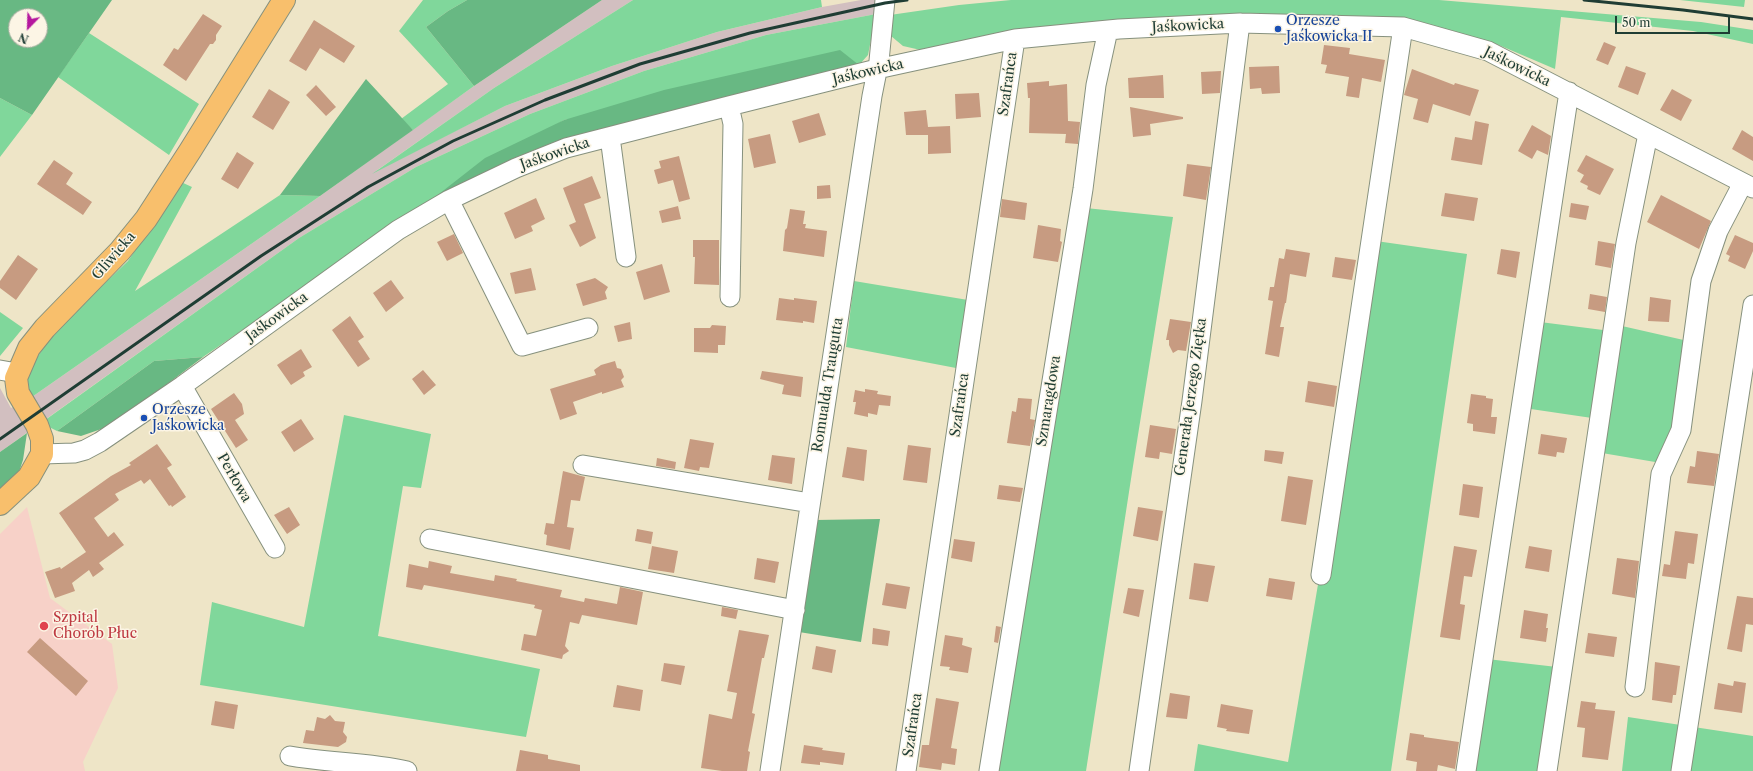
<!DOCTYPE html>
<html>
<head>
<meta charset="utf-8">
<style>
  body { margin:0 }
  #map { position:relative; width:1753px; height:771px; overflow:hidden; background:#eee5c7; font-family:"Libre Caslon Text",serif }
  canvas { display:block }
  .north { position:absolute; left:8px; top:8px; width:40px; height:40px; box-sizing:border-box; background:#fcf5e5; border:1px solid #a4ab9e; border-radius:50%; rotate:203deg; font-size:11px; font-weight:700; line-height:16px; text-align:center; color:#1f3d34 }
  .north::after { content:''; display:block; margin:auto; width:14px; height:18px; background:#b5179e; clip-path:polygon(50% 0,100% 100%,50% 72%,0 100%) }
  .scale { position:absolute; left:1615px; top:16px; width:115px; height:18px; box-sizing:border-box; border:2px solid #1f3d34; border-top:0; padding-left:5px; font-size:12px; line-height:14px; white-space:nowrap; color:#1f3d34; -webkit-text-stroke:3px #fcf5e5; paint-order:stroke }
</style>
</head>
<body>
<div id="map">
<canvas width="1753" height="771"></canvas>
<div class="north">N</div>
<div class="scale">50 m</div>
</div>
<script>
const context = document.querySelector('canvas').getContext('2d');
context.lineJoin = 'round';
function fillPath(path, color) { context.fillStyle = color; context.fill(path, 'evenodd'); }
function trace(path, color, width, dash) { context.strokeStyle = color; context.lineWidth = width; context.lineCap = dash ? 'butt' : 'round'; context.setLineDash(dash || []); context.stroke(path); }
function drawText(font, color, halo, rows, align = 'center') {
  context.font = font + ' "Libre Caslon Text",serif'; context.lineWidth = 3; context.setLineDash([]); context.textBaseline = 'middle'; context.strokeStyle = halo; context.fillStyle = color; for (const [text, x, y, turn = 0] of rows) {
    context.save(); context.translate(x, y); context.rotate((+turn || 0) * Math.PI / 180); context.textAlign = isNaN(turn) ? turn : align; if (halo) context.strokeText(text, 0, 0); context.fillText(text, 0, 0); context.restore();
  }
}
fillPath(new Path2D(`
  M27 507 50 598 112 644 118 688 83 762 85 771H0V534Z`), '#f7d1c8');
fillPath(new Path2D(`
  M602 0H633L494 88 376 171 505 106 612 66 717 32 822 7 861 0H878L876 14 766 35 644 71 530 114 416 167 299 238 0 452V388L11 408 29 399 320 196 474 86Z`), '#d2bfc0');
fillPath(new Path2D(`
  M423 0H467L448 11 426 27 474 86 413 130 401 119 448 84 399 31Z
  M633 0H821L822 7 717 32 612 66 505 106 372 174 494 88Z
  M1011 0H1439L1701 22 1753 30V44L1693 31 1561 17 1555 69 1494 43 1405 20 1243 16 1054 25 925 51 903 46 891 36 890 15 959 5Z
  M1680 0H1745L1744 7Z
  M876 14 868 55 859 65 564 120 430 201 203 357 154 361 57 431 41 423 299 238 416 167 530 114 644 71 766 35Z
  M89 33 199 104 169 155 58 77Z
  M0 98 32 115 0 157Z
  M181 182 192 187 135 291 280 195 320 196 29 399 24 383 34 362 55 331 128 261Z
  M1076 207 1173 217 1133 466 1086 771H986Z
  M1376 241 1467 254 1391 771H1194L1198 744 1288 762Z
  M854 281 968 300 956 368 846 347Z
  M0 312 23 328 0 356Z
  M1540 322 1611 331 1622 326 1688 341 1676 430 1661 463 1602 453 1592 418 1524 408Z
  M344 415 431 434 421 488 403 486 378 636 540 669 526 737 200 685 212 602 304 627Z
  M1487 659 1557 667 1542 771H1470Z
  M1628 717 1753 736V771H1622Z`), '#80d79b');
fillPath(new Path2D(`
  M0 0H112L32 115 0 98ZM16 16H40V40H16Z
  M467 0H602L474 86 426 27 448 11Z
  M840 50 859 65 534 150 430 201 485 158 564 120 664 90Z
  M366 79 413 130 320 196 280 195Z
  M203 357 113 425 81 436 57 431 154 361Z
  M27 433 23 460 19 472 0 491V452Z
  M880 519 861 642 799 632 815 520Z`), '#68b883');
fillPath(new Path2D(`
  M203 14 222 26 216 35V40L213 44H210L186 81 163 65 174 48 178 50Z
  M314 20 355 46 344 63 320 48 306 71 289 61Z
  M1604 42 1616 47 1608 65 1596 60Z
  M1324 45 1350 48 1349 54 1385 60 1381 82 1362 78 1359 98 1346 96 1349 77 1325 73 1327 65 1321 64Z
  M1279 66 1280 93 1262 94 1261 88 1250 89 1249 67Z
  M1626 66 1646 73 1638 95 1618 87Z
  M1412 69 1454 85 1455 83 1479 90 1470 116 1433 104 1428 123 1413 119 1418 99 1404 95Z
  M1221 71 1220 93 1202 94 1201 72Z
  M1163 75 1164 98H1129L1128 78Z
  M1049 81V86L1067 84 1068 121 1080 122 1078 144 1065 143 1066 134 1029 133 1030 98H1028L1027 83Z
  M316 85 336 107 326 116 306 95Z
  M269 89 290 102 273 130 252 117Z
  M1672 89 1692 100 1681 121 1660 110Z
  M979 93 981 117 956 119 955 94Z
  M1130 107 1183 117V119L1150 124 1151 135 1133 137Z
  M926 110 928 127 950 126 951 153 928 154V135H906L904 112Z
  M819 113 826 135 799 143 792 121Z
  M1475 121 1489 124 1482 165 1451 160 1455 137 1472 140Z
  M1532 125 1551 136 1548 155 1537 150 1532 159 1518 151Z
  M1742 130 1753 137V161L1732 149Z
  M770 134 776 163 754 168 748 139Z
  M237 152 254 163 238 189 221 179Z
  M1586 155 1614 169 1600 195 1587 189 1588 186 1580 182 1584 175 1577 171Z
  M679 156 690 199 679 202 673 180 658 184 654 170 661 168 659 161Z
  M54 160 73 173 66 184 92 202 83 215 37 184Z
  M1187 164 1211 167 1206 200 1183 196Z
  M592 176 601 198 584 204 596 238 580 247 569 225 576 222 563 188Z
  M830 185 831 198 817 199V186Z
  M1445 193 1478 198 1474 221 1441 216Z
  M1661 195 1711 221 1699 249 1647 222Z
  M536 198 545 219 531 226 533 231 515 239 504 213Z
  M1002 199 1027 203 1025 220 1000 217Z
  M1571 203 1589 206 1586 220 1569 217Z
  M678 206 681 219 662 223 659 211Z
  M790 209 805 211 803 224H806L805 228 827 231 824 257 783 251 785 230 787 228Z
  M1038 225 1061 229 1060 241 1062 242 1058 262 1033 258Z
  M454 234 463 253 447 261 437 242Z
  M1735 235 1753 243V251L1745 269 1728 261 1730 256 1726 254Z
  M693 240H719V285L694 284 695 257H693Z
  M1598 241 1615 244 1611 268 1595 265Z
  M1286 249 1310 253 1306 277 1290 274 1286 303H1285L1280 327H1284L1279 357 1265 354 1273 301 1268 300 1270 287H1274L1279 258 1284 259Z
  M1501 249 1520 252 1516 278 1497 274Z
  M18 255 38 269 16 300 0 288V281Z
  M1335 257 1356 260 1352 280 1332 277Z
  M662 264 670 292 644 300 636 272Z
  M531 268 536 290 515 294 510 273Z
  M595 278 608 287 605 292 607 299 583 306 576 284Z
  M391 280 404 298 386 312 373 293Z
  M1590 294 1607 297 1605 312 1588 309Z
  M1650 297 1671 300 1669 322 1648 321Z
  M779 298 794 300V298L817 301 814 323 803 321V323L776 320Z
  M350 316 364 337 358 341 370 359 358 367 332 330Z
  M1170 319 1191 322 1186 351 1178 350 1173 353 1169 345V340H1166Z
  M630 322 632 339 618 342 614 326Z
  M712 325 726 326 725 345H718V353L694 352V328H710Z
  M301 349 312 367 303 372 305 376 291 385 277 365Z
  M615 361 617 368 621 369 624 377 621 380 624 387 602 394V392L573 402 577 414 560 420 550 389 596 375 594 370 601 365Z
  M423 370 436 385 424 395 412 379Z
  M762 371 803 377 801 397 782 394 784 385 760 379Z
  M1308 381 1337 386 1334 407 1305 402Z
  M865 389 878 391 877 394 891 396 890 406 879 405 877 415 868 413V417L854 414 856 402H853L855 390 865 392Z
  M234 393 242 404 244 414 235 420 248 440 236 448 211 409Z
  M1471 394 1486 396V398L1493 399 1491 417H1497L1495 434 1473 431V424L1467 423Z
  M1018 398 1032 399 1030 419 1035 420 1030 446 1007 443 1012 411 1016 412Z
  M301 419 314 439 294 452 281 432Z
  M1150 425 1176 429 1172 454 1160 452 1159 459 1145 457Z
  M1541 434 1567 438 1564 453 1557 452 1556 457 1538 454Z
  M690 439 714 443 709 468 700 467 699 471 684 468Z
  M157 444 172 465 167 468 186 497 172 507 171 505 169 506 150 479 144 484 141 480 115 494 119 500 94 518 108 537 114 532 124 545 99 563 104 569 93 577 89 570 72 583 75 591 55 598 45 572 60 567 61 569 86 552 59 513 111 476 131 465 129 463Z
  M908 445 931 448 927 483 903 480Z
  M847 447 867 450 864 481 842 477Z
  M1265 450 1284 452 1282 464 1264 461Z
  M1697 451 1719 454 1714 486 1687 483 1690 466 1695 467Z
  M772 455 795 458 792 484 768 480Z
  M657 458 676 462 675 469 656 466Z
  M563 471 585 477 580 501 571 500 567 527 574 528 570 550 546 545 547 535 544 534 546 523 554 524Z
  M1288 476 1313 480 1306 525 1281 521Z
  M1463 484 1483 487 1479 518 1459 515Z
  M999 485 1023 488 1020 502 997 499Z
  M289 507 300 525 287 534 274 515Z
  M1138 507 1163 511 1158 541 1133 536Z
  M637 529 653 532 651 544 635 541Z
  M1675 531 1698 534 1694 564 1688 563 1686 579 1662 576 1664 564 1670 565Z
  M954 539 975 542 972 562 951 558Z
  M652 546 678 551 674 573 648 569Z
  M1454 546 1477 550 1472 577 1464 576 1460 604 1465 605 1460 640 1440 637Z
  M1529 546 1552 550 1549 572 1525 568Z
  M757 558 779 562 775 583 754 579Z
  M1617 558 1639 561 1635 598 1612 594Z
  M429 561 452 566 450 573 494 581 495 575 517 579 516 581 562 590 560 597 584 602 585 598 617 604 620 587 643 592 637 625 582 615 579 624 570 622 565 646 569 651 563 655 562 659 521 650 524 634 536 636 542 610 534 608 535 605 424 585 422 590 406 587 409 564 428 568Z
  M1194 563 1215 566 1208 602 1189 599Z
  M1269 578 1295 582 1292 600 1266 596Z
  M886 583 910 587 906 609 882 605Z
  M1128 588 1144 590 1139 617 1123 613Z
  M1737 596 1753 598V625L1746 624 1742 652 1727 649Z
  M722 607 738 610 736 619 721 616Z
  M1524 610 1548 614 1546 628H1548L1546 642 1520 638Z
  M996 626 1001 627 998 643 994 642Z
  M873 628 890 631 888 646 872 644Z
  M739 630 769 635 764 658H762L752 713 755 714 748 751 750 752 747 771H722L701 768 709 714 732 719 737 693 727 691Z
  M1588 633 1617 637 1614 657 1585 653Z
  M945 635 963 638 962 645 972 648 968 673 949 670 950 667 940 666Z
  M40 638 88 681 76 696 27 652Z
  M816 646 836 650 832 673 812 669Z
  M1655 662 1680 666 1676 695H1673L1672 703 1652 700Z
  M664 663 685 666 681 685 661 681Z
  M1734 681 1746 683 1742 713 1714 709 1718 683 1733 686Z
  M617 685 643 690 640 711 613 707Z
  M1170 693 1190 696 1187 719 1166 717Z
  M936 698 959 702 951 748 957 749 955 765 942 763 941 770 919 767 922 745H929Z
  M215 701 238 705 234 729 211 725Z
  M1581 701 1596 703 1595 709 1615 711 1608 760 1582 757 1585 728 1577 727Z
  M1221 704 1253 710 1249 734 1226 731 1227 729 1217 727Z
  M330 715 335 721 345 722 343 732 347 737 346 742 338 747 303 743 306 730 314 731 317 717 325 719Z
  M1410 733 1424 735V737L1459 742 1455 769 1438 765 1437 771H1416L1417 762 1406 760Z
  M804 745 823 748 822 750 845 753 843 765 820 762V765L801 763Z
  M520 750 548 755V759L580 765V771H516Z`), '#c79b81');
const minor = new Path2D(`
  M729 106 733 124 730 297
  M610 137 626 257
  M449 200 522 346 588 328
  M0 370 17 373
  M182 386 275 548
  M42 454 74 453 85 450 100 442 182 386 398 230 449 200 516 168 566 148 729 106 877 69 1015 39 1119 29 1240 23 1403 27 1488 51 1753 188
  M583 465 810 503
  M430 539 795 610
  M1321 575 1403 27
  M1635 687 1661 474 1681 430 1701 281 1718 231 1743 183
  M290 756C329 763 368 762 407 771
  M770 771 872 96 879 61 885 0
  M906 771 1015 39
  M989 771 1083 189 1096 85 1108 30
  M1139 771 1192 401 1240 23
  M1466 771 1569 92
  M1547 771 1626 243 1648 134
  M1681 771 1753 305`);
const major = new Path2D(`
  M0 504 29 477 42 454V439L37 425 18 393 16 378 29 348 45 328 120 251 146 219 190 151 284 0`);
trace(minor, '#86917e', 21);
trace(major, '#86917e', 24);
trace(minor, '#fff', 19);
trace(major, '#f8bf6c', 22);
trace(new Path2D(`
  M1584 0 1683 10 1753 19
  M0 439 261 256 368 187 453 141 545 100 640 64 750 33 885 3 907 0`), '#1f3d34', 3);
for (const [x, y, r, color] of [
  [1278,29,4,"#1a4fb4"],
  [144,418,4,"#1a4fb4"],
  [44,626,5,"#e0444e"]
]) { const dot = new Path2D(); dot.arc(x, y, r, 0, 2 * Math.PI); context.fillStyle = color; context.fill(dot); trace(dot, '#fcf5e5', 1.5); }
drawText('14px', '#164399', '#fcf5e5', [
  ["Orzesze",1286,21],
  ["Jaśkowicka II",1286,37],
  ["Orzesze",152,410],
  ["Jaśkowicka",152,426]
], 'left');
drawText('14px', '#1f3d34', '#fcf5e5', [
  ["Jaśkowicka",1188,26,-3],
  ["Jaśkowicka",1517,67,26],
  ["Jaśkowicka",868,72,-13],
  ["Szafrańca",1008,84,-82],
  ["Jaśkowicka",555,154,-19],
  ["Gliwicka",114,256,-49],
  ["Jaśkowicka",277,317,-36],
  ["Romualda Traugutta",828,385,-81],
  ["Generała Jerzego Ziętka",1191,397,-82],
  ["Szmaragdowa",1049,401,-81],
  ["Szafrańca",960,405,-82],
  ["Perłowa",234,478,60],
  ["Szafrańca",913,725,-82]
]);
drawText('14px', '#be3a42', '#fcf5e5', [
  ["Szpital",53,618],
  ["Chorób Płuc",53,634]
], 'left');
</script>
</body>
</html>
